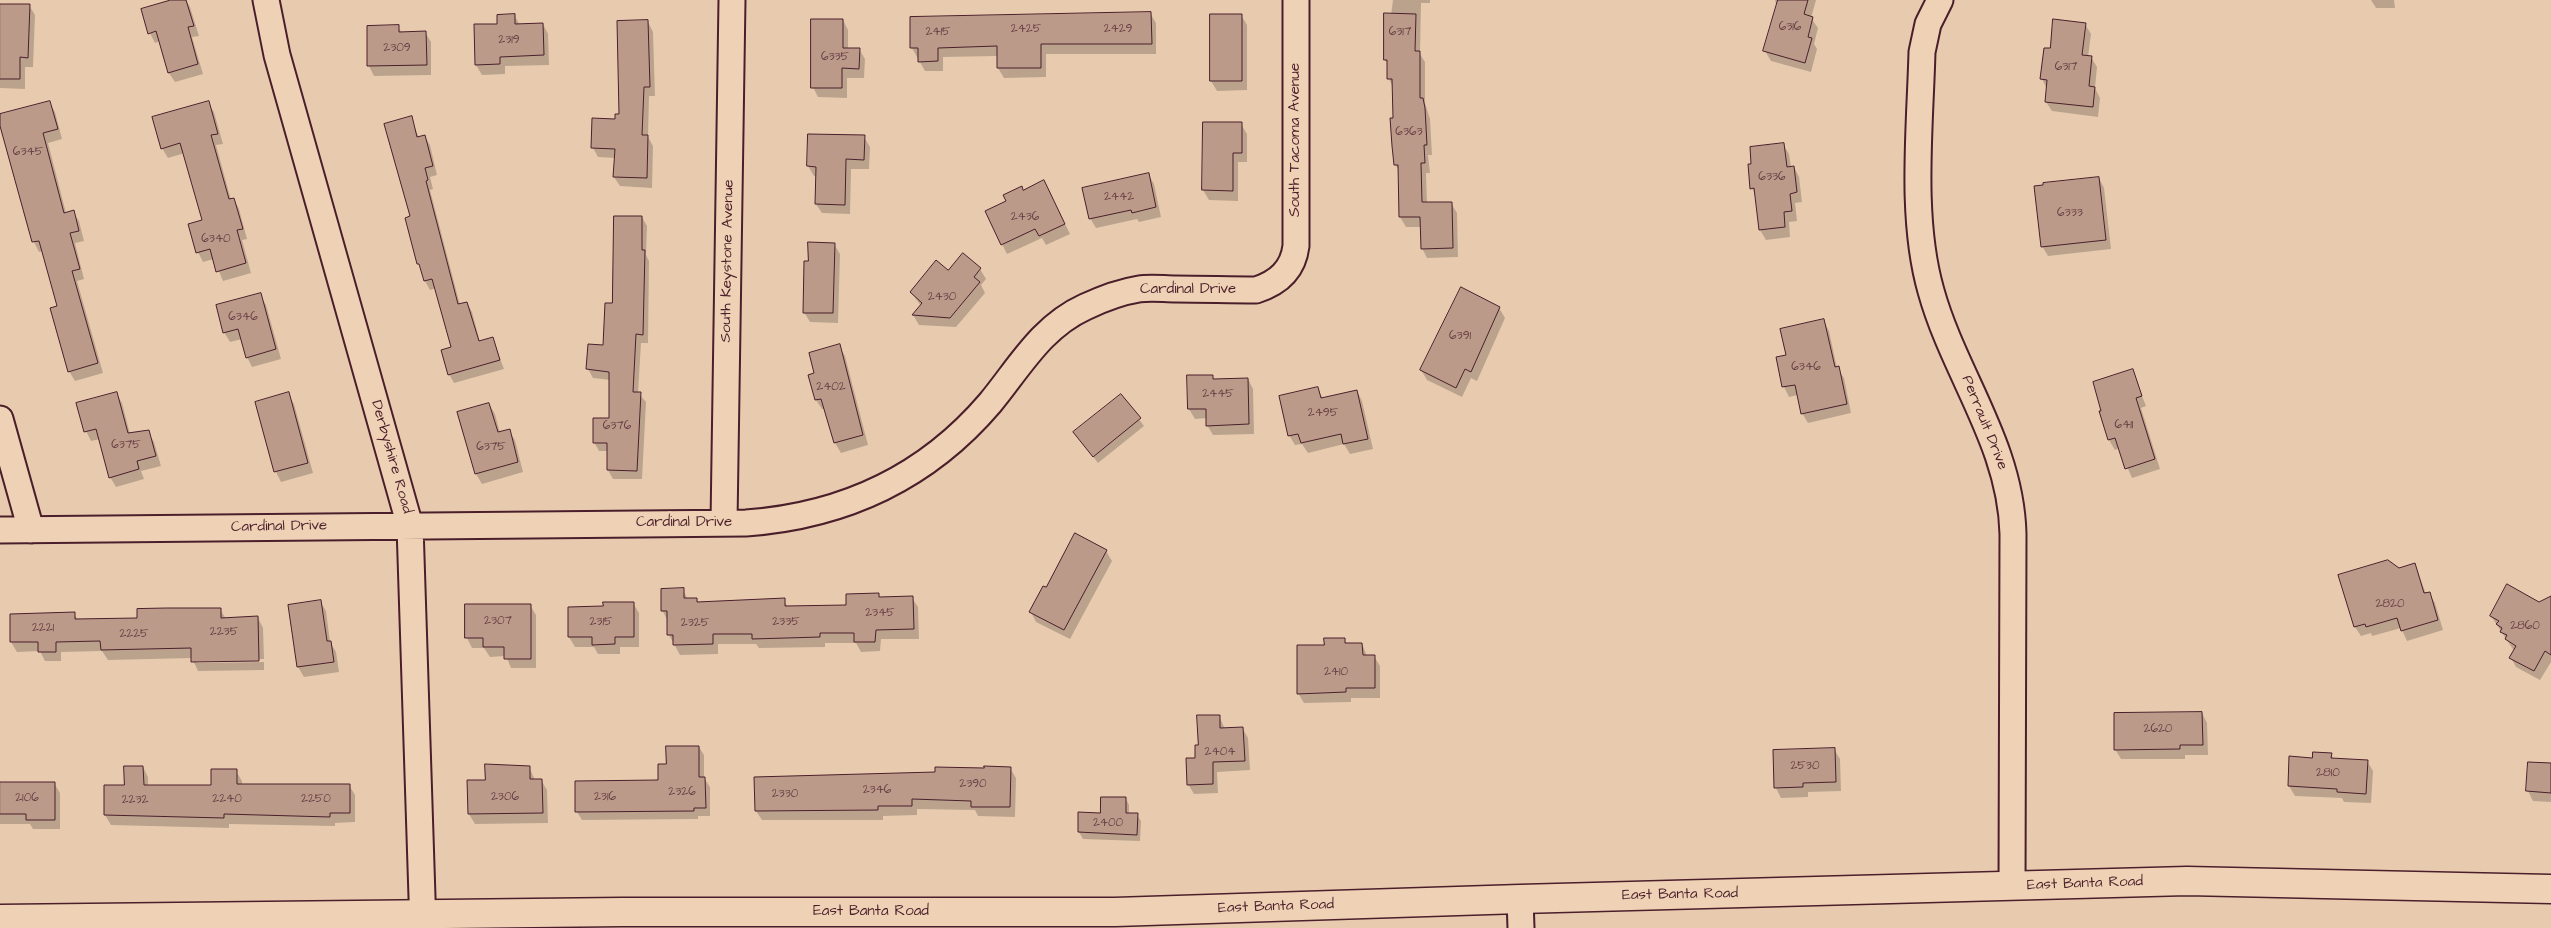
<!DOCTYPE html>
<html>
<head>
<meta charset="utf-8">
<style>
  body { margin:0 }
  canvas { display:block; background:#e8cbaf }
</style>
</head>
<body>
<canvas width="2551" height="928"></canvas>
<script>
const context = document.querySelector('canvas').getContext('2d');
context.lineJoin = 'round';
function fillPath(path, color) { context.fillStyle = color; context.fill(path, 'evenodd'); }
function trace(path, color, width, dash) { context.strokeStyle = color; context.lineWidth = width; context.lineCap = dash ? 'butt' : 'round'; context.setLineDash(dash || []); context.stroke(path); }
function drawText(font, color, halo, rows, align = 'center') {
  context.font = font + ' "Architects Daughter",sans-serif'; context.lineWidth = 4.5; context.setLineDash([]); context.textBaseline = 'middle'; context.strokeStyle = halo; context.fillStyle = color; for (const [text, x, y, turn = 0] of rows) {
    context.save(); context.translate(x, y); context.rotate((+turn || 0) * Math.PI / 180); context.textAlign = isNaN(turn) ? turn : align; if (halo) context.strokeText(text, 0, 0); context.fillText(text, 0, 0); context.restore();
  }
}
fillPath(new Path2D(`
  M176 0H186L190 7 199 36 192 37 203 74 175 82 169 73 160 41 155 43 150 33Z
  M1393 0H1430V3H1421L1420 54 1425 62V103L1430 119 1432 155H1428L1430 173H1426L1427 204 1451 203 1457 213 1458 257 1427 258 1422 248 1421 227H1406L1400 217 1399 171 1395 164 1393 87 1389 79V65L1385 60Z
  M1775 0H1816L1811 18 1818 28 1814 44 1817 49 1811 72 1771 61 1765 51 1777 8Z
  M2371 0H2394L2395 8H2376Z
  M0 5H29L35 15 33 67H25V89L0 88Z
  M1150 13 1156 23V54H1046V77L1004 78 998 68V56L943 57V71H925L912 48 911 18Z
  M514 15 520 25 543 24 548 34 549 65 505 66V74L482 75 476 65 499 25Z
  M1241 15 1247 25V90L1217 91 1211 81Z
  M843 20 848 30V49H859L865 59 864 78H847V98L818 97 813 87Z
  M648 22 653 32 655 96H649L648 137 653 146 652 188 620 186 614 177 615 158 598 157 593 148 620 116Z
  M2085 24 2091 34 2088 57H2091L2097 67 2095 88 2100 98 2098 117 2052 111 2046 102 2047 89 2042 79Z
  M368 27H398L402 33 425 32 431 42V75L374 76 369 66Z
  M49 102 55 112 62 139 48 143 66 213 73 212 79 221 84 241 75 243 84 279 77 281 103 373 75 381 69 371 58 307 43 251 39 252 34 242 0 121V116Z
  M208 103 214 112 223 144 216 145 231 200 234 199 239 209 247 239 242 240 251 273 223 281 214 259 203 262 198 252 203 221 185 153 168 158 162 148Z
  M411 118 419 138 425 137 430 145 437 175 430 177 433 189 430 190 460 305 467 303 472 312 480 342 492 338 504 369 454 383 449 374 453 348 436 288 430 290 425 281 407 219 412 217Z
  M1204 123 1241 124 1247 134V162H1238V201L1209 200 1203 190Z
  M864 137 870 147 869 169H851L850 214 822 213 816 204 817 176H814L808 166Z
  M1783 144 1789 154 1791 167H1794L1799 177 1802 202 1795 203 1797 221 1789 222 1790 237 1766 240 1760 230 1756 196 1752 188Z
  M1148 174 1154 184 1161 217 1139 222 1137 219 1096 228 1090 218Z
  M2099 178 2104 188 2111 249 2048 256 2042 246Z
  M1044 181 1070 234 1046 245 1042 238 1007 254 986 212Z
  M642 217 647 226 646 255 649 261 648 343H641L638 393 646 402 642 479H613L608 470V451H599L594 442 610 419 611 380 593 378 588 369 604 346 613 304Z
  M834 244 840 254 838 323 810 322 804 312 809 263Z
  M980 269 986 279 981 285 985 293 956 327 919 325 913 315 921 306 911 292 949 272Z
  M260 295 266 305 281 359 252 367 247 357 242 339 230 342 224 332Z
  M1499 308 1505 318 1477 381 1471 378 1462 397 1427 380 1421 370Z
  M1824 321 1829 331 1837 368 1844 378 1851 413 1808 423 1802 413 1798 395 1789 397 1784 387 1777 358 1787 356Z
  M839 346 845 356 868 445 841 453 835 443 825 409H822L816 400V374Z
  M2132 371 2146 406 2141 408 2160 469 2132 478 2119 448 2115 450 2109 440 2100 412Z
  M1212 376 1214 380 1248 379 1253 389 1254 434 1213 435 1207 425V418L1195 419 1189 409Z
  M1318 389 1323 399 1357 391 1362 401 1373 449 1350 454 1344 444 1308 453 1302 444 1295 445 1289 435Z
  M116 393 122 403 130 434 148 432 154 442 161 466 141 471 144 479 116 487 110 477 100 439 91 441 86 431Z
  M288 394 294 404 313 473 281 482 276 472 256 403Z
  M1121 395 1144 426 1098 463 1075 433Z
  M489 404 495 414 500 433 509 431 515 440 523 472 482 484 476 474 459 413Z
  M1106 551 1112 561 1070 639 1036 622 1031 612Z
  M2415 564 2426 594 2429 593 2435 603 2443 630 2407 641 2401 628 2372 636 2371 633 2361 636 2355 627 2399 569Z
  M683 590 688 600 696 599 699 603 784 600 788 607 848 606 878 595 880 598H912L918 607 919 639H881L880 651 861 652 856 643H825V647L759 648 756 644H718V654L680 655 669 635 668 621 662 610Z
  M320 601 326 611 330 642 336 652 339 672 304 677 298 667Z
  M633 603 639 613V647H620V654H598L594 647H575L569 637 604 607Z
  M2539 603H2551V662L2540 680 2516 667 2511 658 2514 651 2491 616Z
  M530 605 536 615V668H511L506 656 490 657 484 648H472L467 638Z
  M220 609 226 619 258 618 263 628 264 659 196 660V663L264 662V670L198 671 192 658 108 660 102 651 61 652V661H45L40 651 17 652 11 642 74 613 78 621 138 619Z
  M1344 639 1347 644H1362L1367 656H1374L1380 666V698H1351V702L1304 703 1298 693Z
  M2202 713 2207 723 2208 755H2185V759H2121L2115 749Z
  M1219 716 1225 729H1243L1248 738 1250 770 1217 772 1218 793 1194 794 1188 784 1199 746Z
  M699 747 704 755V778L710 787V816H698V819L582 820 577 812 659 782 667 765Z
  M1834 749 1840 759 1841 791 1808 792V797L1781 798 1776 788Z
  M2331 754 2334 760 2367 761 2373 771 2371 803 2344 802 2342 798 2295 796 2289 786 2314 759Z
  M2551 765V802L2533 801 2528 791Z
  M143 767 148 777V786H213L236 771 242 781V786L349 785 355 795V822L335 823V826L229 824V828L111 825 105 815 125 786Z
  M529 767 535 780H541L547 790 548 823 475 824 469 814 468 781H486Z
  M1010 768 1016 778 1015 817 978 816 975 810 917 809V815L883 816V820H762L756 811 936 773Z
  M0 783H54L60 793V829H33L30 824H0Z
  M1126 799 1129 805V814L1137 815 1141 821 1140 841 1083 839 1079 832V814H1101Z`), '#0003');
const building = new Path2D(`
  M171 0H186L194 26 188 27 198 64 168 73 156 31 148 34 141 9Z
  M1778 0H1808L1804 14 1813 17 1808 37 1812 38 1805 63 1763 51Z
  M0 4H30L28 58 20 57V79H0Z
  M1151 12 1152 44H1041V68H997V46L938 48V61L918 62V48H910V17Z
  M1384 13 1416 14 1415 51H1420V98H1423L1425 108 1427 145H1424L1425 163H1421L1422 202H1452L1453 248 1421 249 1420 217H1399L1398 165H1394L1392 146 1390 118H1393L1392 79H1387V60H1384Z
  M515 14V24L543 23 544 55 500 57V64L475 65 474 24H497V15Z
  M1210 14H1242V81H1210Z
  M811 19H843V48H860L859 69 842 68V88H811Z
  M2053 19 2086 23 2082 55 2092 56 2089 86 2095 87 2093 107 2045 102 2047 80 2040 79 2044 48H2050Z
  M648 20 650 87H644L642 135H648L647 178 613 177 615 149 591 148 592 118 615 119V114H619L617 21Z
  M399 25V32L426 31 427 65 367 66V26Z
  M50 101 58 129 43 133 64 213 74 210 79 231 70 233 80 269 72 271 98 363 68 372 50 308 57 306 39 241 32 242 0 126V114Z
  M209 101 218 134 211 135 229 199 234 198 243 229 237 230 246 263 216 272 210 249 196 253 188 224 202 220 180 143 161 149 152 117Z
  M412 116 417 137 425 135 433 166 425 168 428 180 426 181 458 304 467 302 479 341 493 337 500 360 448 375 441 350 451 347 432 279 424 281 419 264H417L405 218 410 216 384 124Z
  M1203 122H1242V153H1233V191L1202 190Z
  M808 134 865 135 864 160 846 159 845 205 815 204 816 167 807 166Z
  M1784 143 1787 167 1794 166 1797 192 1790 194 1792 211 1784 212 1785 227 1759 230 1754 188 1750 189 1748 164H1751L1750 147Z
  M1149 173 1156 207 1132 213 1131 210 1089 219 1082 188Z
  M2099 177 2106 240 2041 247 2034 186 2043 185V183Z
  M1044 180 1065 224 1039 236 1035 229 1001 245 985 211 1006 201 1003 195 1022 186 1023 190Z
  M614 216H642V250H645L643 335 636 334 633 392H641L637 471 607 470V443H593V418H609V372L586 369 588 344 603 345 605 303H612Z
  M808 242 835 243 833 313H803L804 261H808Z
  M963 253 981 268 974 277 980 282 950 318 912 315 922 303 910 292 936 260 948 270Z
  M1461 287 1500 307 1471 372 1465 369 1456 388 1420 370Z
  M261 293 276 349 246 358 238 329 223 333 216 305Z
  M1824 319 1835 367 1839 366 1847 404 1801 414 1795 385 1782 387 1776 357 1786 355 1780 329Z
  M840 344 863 435 834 443 821 399 815 400 808 375 814 373 809 353Z
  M2133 369 2142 396 2136 398 2155 459 2125 469 2115 438 2108 440 2099 411H2101L2093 382Z
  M1187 375H1213V379L1248 378 1249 424 1206 426V409H1188Z
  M1318 387 1321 398 1357 390 1368 439 1343 444 1341 434 1301 443 1298 434 1288 436 1279 396Z
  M117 392 128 433 149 430 156 456 137 461 139 469 109 478 96 429 84 432 76 403Z
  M289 392 308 463 274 472 255 402Z
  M1121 394 1141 418 1093 457 1073 432Z
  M489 403 498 432 510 429 518 462 475 474 457 412Z
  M1075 533 1107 550 1064 630 1029 612 1043 586 1046 587Z
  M2388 560 2399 568 2415 563 2424 593 2430 592 2438 620 2401 631 2397 618 2366 627 2365 624 2354 627 2338 575Z
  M2507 584 2539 602 2551 596V655L2545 651 2534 671 2509 658 2516 646 2505 639 2507 635 2500 632 2502 628 2496 624 2499 621 2490 616Z
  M684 588V598H697V602L785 598V606L846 605V594L879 593V597L913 596 914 629 876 630 875 642H854V633H820V637L752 639V634H713V644L673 645V635H667V611H661V589Z
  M321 600 327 641H331L334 662 297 667 288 605Z
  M603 602H634V637H615V644L592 645V637H568V607L603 606Z
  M465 604H531V659H504V647H483V638H465Z
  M167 608H221V618L258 616 259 661 191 662V648L101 650 100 641 56 642V652H38V642H10V614L75 612V619L137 618V609Z
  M1324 638H1345V643H1362L1363 655H1375V688H1346V692L1297 694V645H1324Z
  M2202 712 2203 745H2180V749L2114 750V713Z
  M1197 715H1220V728L1243 727 1245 761 1213 762V784L1187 785 1186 758H1195V745H1198Z
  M666 746H699V777H705L706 808H694V811L575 812V781L658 780V764H666Z
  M1835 748 1836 782 1803 783V787L1774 788 1773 750Z
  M2313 752 2332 753 2331 758 2368 760 2366 794 2337 792V789L2288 786 2289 756 2312 758Z
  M2528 762 2551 763V793L2526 791Z
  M485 764 530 766V779H542L543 813 468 814 467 780H485Z
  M124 766H143L144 785H211V769H237V784H350V813H330V817L224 814V818L104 815V785H124Z
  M984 766 1011 767 1010 807H971V801L912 799V806H878V810L755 811 754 777 935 772V767L984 768Z
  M0 782H55V820H26V814H0Z
  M1101 797H1126V813H1138L1137 835 1078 832V812L1100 813Z`);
fillPath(building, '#bc9a8a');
trace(building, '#4a1f2b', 1);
const minor = new Path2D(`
  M266 0 277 55 410 526 423 928
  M1940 0 1928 24 1922 52C1920 128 1910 218 1931 291 1954 374 2011 444 2013 534L2012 886
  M0 419 31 530
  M724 522 732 0
  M0 530 746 523C843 516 926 478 990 403 1019 368 1041 327 1085 307 1102 299 1120 292 1139 289 1151 287 1164 289 1176 289 1203 289 1230 290 1256 290 1278 283 1293 270 1296 246V0
  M1520 899 1521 928`);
const tertiary = new Path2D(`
  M0 919 622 912H1115L1520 899 2187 881 2551 889`);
trace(minor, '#4a1f2b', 29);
trace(tertiary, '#4a1f2b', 31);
trace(minor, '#efd2b5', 25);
trace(tertiary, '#efd2b5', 28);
drawText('12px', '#663e43', null, [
  ["6316",1790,27],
  ["2425",1026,29],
  ["2429",1118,29],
  ["2415",938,32],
  ["6317",1400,32],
  ["2319",509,40],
  ["2309",397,48],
  ["6335",835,57],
  ["6317",2066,67],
  ["6363",1409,132],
  ["6345",28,152],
  ["6336",1772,177],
  ["2442",1119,197],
  ["6333",2070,213],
  ["2436",1025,217],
  ["6340",216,239],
  ["2430",942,297],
  ["6346",243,317],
  ["6391",1460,336],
  ["6346",1806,367],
  ["2402",831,387],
  ["2445",1218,394],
  ["2495",1323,413],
  ["6411",2124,425],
  ["6376",617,426],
  ["6375",126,445],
  ["6375",491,447],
  ["2820",2390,604],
  ["2345",880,613],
  ["2307",498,621],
  ["2315",601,622],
  ["2335",786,622],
  ["2325",695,623],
  ["2860",2525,626],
  ["2221",43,628],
  ["2235",224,632],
  ["2225",134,634],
  ["2410",1336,672],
  ["2620",2158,729],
  ["2404",1220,752],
  ["2530",1805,766],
  ["2810",2328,773],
  ["2390",973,784],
  ["2346",877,790],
  ["2326",682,792],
  ["2330",785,794],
  ["2306",505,797],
  ["2316",605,797],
  ["2106",27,798],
  ["2240",227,799],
  ["2250",316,799],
  ["2232",135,800],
  ["2400",1108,823]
]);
drawText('15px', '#4a1f2b', '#efd2b5', [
  ["South Tacoma Avenue",1296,140,-90],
  ["South Keystone Avenue",728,261,-89],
  ["Cardinal Drive",1188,290],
  ["Perrault Drive",1984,423,68],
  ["Derbyshire Road",391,457,74],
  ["Cardinal Drive",684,523],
  ["Cardinal Drive",279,527,-1],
  ["East Banta Road",2085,884,-2],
  ["East Banta Road",1680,895,-1],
  ["East Banta Road",1276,907,-2],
  ["East Banta Road",871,912]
]);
</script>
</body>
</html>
